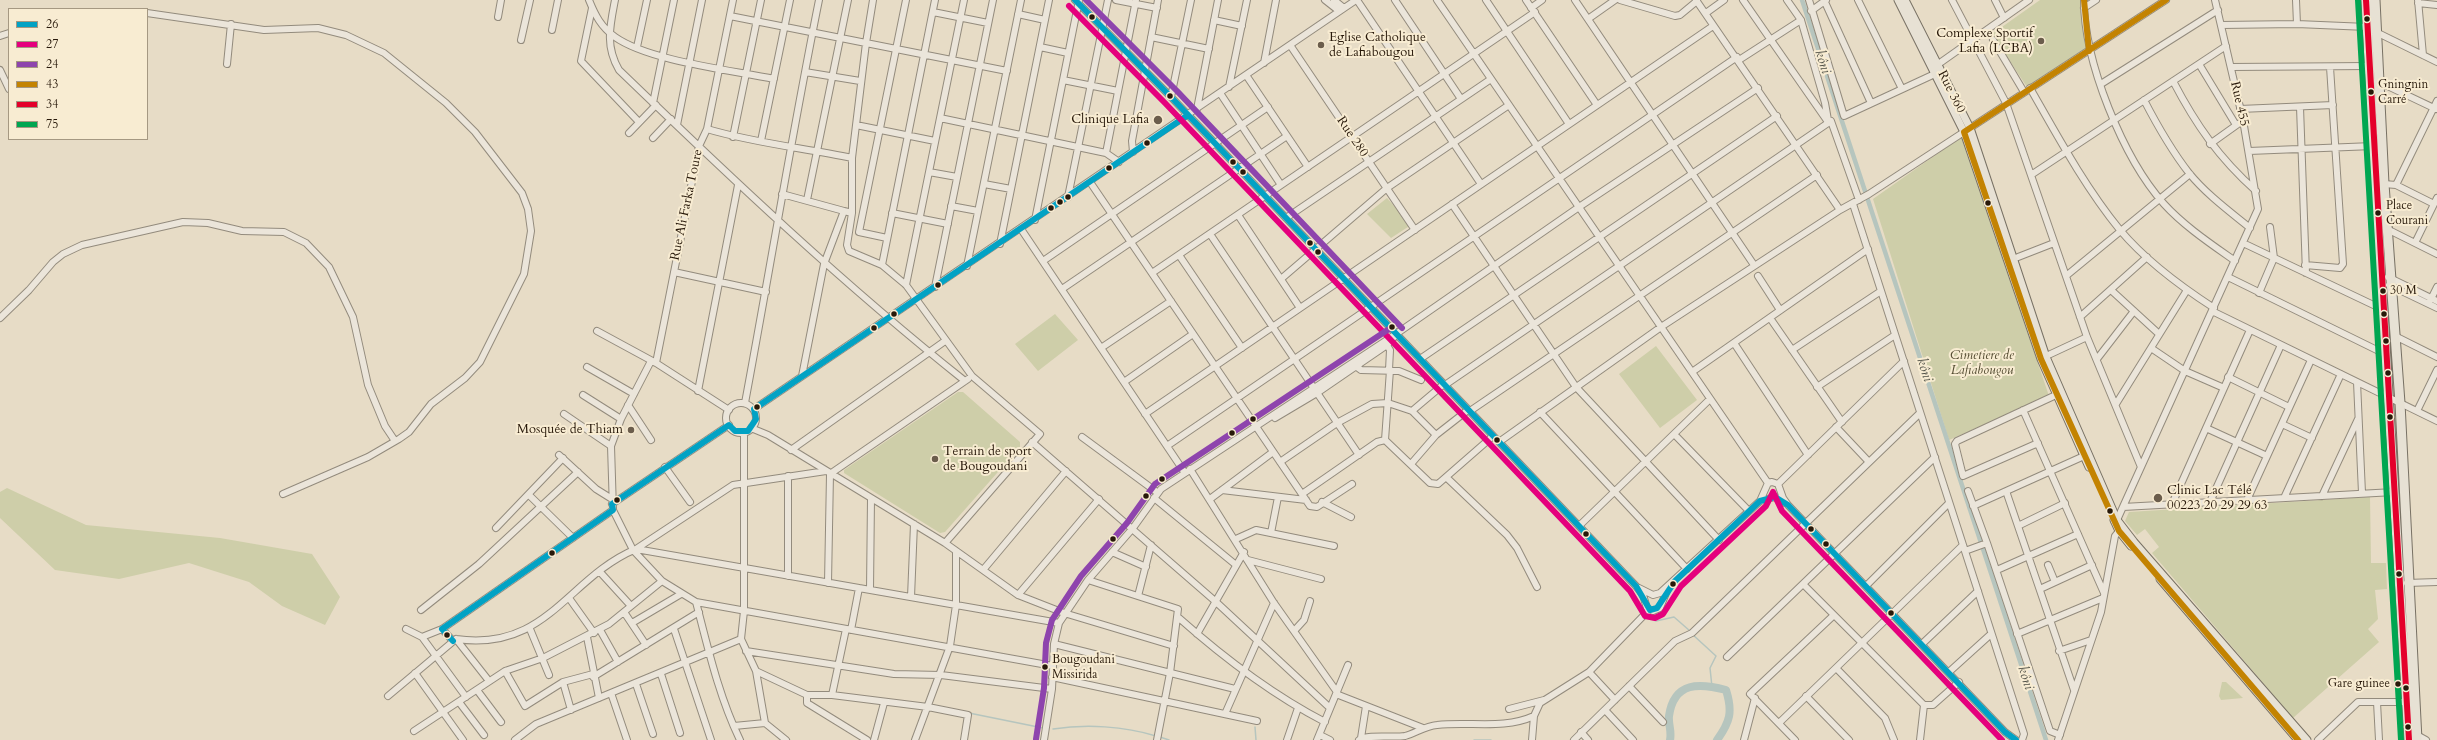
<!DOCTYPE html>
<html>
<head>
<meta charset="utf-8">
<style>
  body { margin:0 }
  #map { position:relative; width:2437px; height:740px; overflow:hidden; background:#e7dcc6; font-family:Cardo,serif }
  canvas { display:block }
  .legend { position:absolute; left:8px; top:8px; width:140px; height:132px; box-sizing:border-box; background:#f8ecd2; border:1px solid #a59882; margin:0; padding:5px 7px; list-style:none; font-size:12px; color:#28190a }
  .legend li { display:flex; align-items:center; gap:8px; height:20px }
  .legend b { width:20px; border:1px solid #a59882 }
</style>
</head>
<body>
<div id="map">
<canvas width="2437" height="740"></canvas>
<ul class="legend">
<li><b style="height:5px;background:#02a2c4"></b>26</li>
<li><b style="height:5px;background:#e5007d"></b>27</li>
<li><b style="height:5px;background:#8e44ad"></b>24</li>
<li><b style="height:5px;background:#c38302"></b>43</li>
<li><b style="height:5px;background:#e4002b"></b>34</li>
<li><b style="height:5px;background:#00a651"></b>75</li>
</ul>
</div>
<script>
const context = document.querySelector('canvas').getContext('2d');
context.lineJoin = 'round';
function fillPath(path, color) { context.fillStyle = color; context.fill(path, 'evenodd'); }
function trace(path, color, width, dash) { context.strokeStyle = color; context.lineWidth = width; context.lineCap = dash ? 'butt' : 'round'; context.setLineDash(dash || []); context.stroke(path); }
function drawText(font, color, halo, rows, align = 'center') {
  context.font = font + ' Cardo,serif'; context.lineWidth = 4; context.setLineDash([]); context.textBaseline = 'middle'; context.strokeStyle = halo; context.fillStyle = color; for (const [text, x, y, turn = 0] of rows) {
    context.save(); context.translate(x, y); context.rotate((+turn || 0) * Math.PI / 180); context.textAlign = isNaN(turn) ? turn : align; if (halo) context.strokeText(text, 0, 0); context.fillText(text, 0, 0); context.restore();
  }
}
fillPath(new Path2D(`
  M2040 0H2082L2086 48 2027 87 1992 34Z
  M1961 137 2049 396 1949 440 1873 199Z
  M1387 198 1411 225 1391 238 1367 214Z
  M1055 314 1078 340 1038 371 1015 344Z
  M1656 346 1697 400 1660 428 1619 374Z
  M958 392H963L1020 442V447L945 532 940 533 844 473V470Z
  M7 488 86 525 220 538 312 554 340 597 325 625 282 606 249 582 189 563 119 579 55 570 0 518V492Z
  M2370 497 2371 563H2386L2387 589 2375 590 2378 619 2368 629 2379 642 2293 718 2152 553 2159 547 2145 529 2137 535 2125 521 2129 512Z
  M2222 682H2226L2243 698 2221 700 2219 696Z`), '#cecea9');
trace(new Path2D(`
  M1398 346 1437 387
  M1440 390 1461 412
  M1465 416 1479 430
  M1480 432 1487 439
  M1490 442 1572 529
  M1575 531 1599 556
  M1601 559 1614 573
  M1623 583 1642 613
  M1645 616 1656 621 1674 617 1690 631
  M1692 634 1716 656 1710 668 1712 687
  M969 713 1043 728
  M1255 727 1256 740
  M1053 729C1086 724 1124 726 1156 736
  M1160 737 1169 740
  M1474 740H1491`), '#b6c5be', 1.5);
trace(new Path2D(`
  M1802 0 2046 740`), '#b6c5be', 4.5);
trace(new Path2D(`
  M1670 740C1672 731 1668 724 1669 716 1674 681 1700 683 1726 690 1733 712 1730 722 1717 740`), '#b6c5be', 8);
const minor = new Path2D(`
  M589 0C595 15 601 27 615 37 649 61 731 70 774 79
  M615 0C610 26 605 46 619 70 731 178 843 284 965 381
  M873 0 866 43 852 158V213L847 245 849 251 882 265 906 285 972 376 1040 434 945 543
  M1075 0 1171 97 1636 586 1643 595 1647 608 1653 611 1660 608 1668 588
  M1116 0 1157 8
  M1325 0 1339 11
  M1334 0 1344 8
  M1357 0 1481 184
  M1395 0 1461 99
  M1437 0 1768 483
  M1486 0 1569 124
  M1526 0 1597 105
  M1575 0 1754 265
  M1620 0 1675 16 1680 15 1697 1
  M1696 0 1840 210
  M1743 0 1828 122
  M1787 0 1801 20 1825 103 1828 120
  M1809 0 1844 116 1939 72
  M1824 0 1871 103
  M1858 0 1902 89
  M1952 0 2006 103 2087 337 2141 467
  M1995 0 2004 18
  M2084 0C2084 62 2123 158 2164 204 2184 226 2211 244 2235 261
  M2296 0 2297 24
  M2418 0 2423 55
  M2418 3 2437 5
  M592 8 581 61 639 122
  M1531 8 1542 0
  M2084 8 2096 0
  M1811 11 1826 0
  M933 12 988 23
  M147 13 264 30 318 28 346 35 384 53 446 103 475 132 522 193 528 209 531 231 524 274 480 362 465 378 431 404 409 432 399 439 368 457 283 494
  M1706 13 1724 0
  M1018 14 1045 20
  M730 16 1007 71
  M498 17 501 0
  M1588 19 1615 0
  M1214 20 1242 26
  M2221 25 2297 24 2367 27
  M552 30 558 0
  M2376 32 2437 62
  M0 36 9 33
  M1151 37 1209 49
  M521 40 530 0
  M1993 40 2024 92
  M1290 45 1415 230
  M637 47 647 0
  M1040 47 1068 53
  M1739 60 1801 20
  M1264 63 1276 0
  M227 64 231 24
  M2199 64 2236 125
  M1937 65 2029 0
  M2231 67 2369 66
  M0 70 9 89
  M805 72 860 81
  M1246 75 1308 167
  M1063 80 1118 91
  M2173 81C2196 125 2219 158 2256 191
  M2377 81 2436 109
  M2101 84 2218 10
  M1229 87 1247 0
  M2030 88C2058 137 2085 187 2120 230 2146 261 2180 286 2214 308
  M1220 93 1281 185
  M1171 97 1191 0
  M2144 100C2157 125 2171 150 2189 173 2206 194 2229 211 2250 228
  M653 103 674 0
  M2300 107 2306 273
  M1197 109 1218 0
  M2240 109 2333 105
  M940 118 1106 153 1119 162
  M677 125 702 0
  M856 125 935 141
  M707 129C754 143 804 148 852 158
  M629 133 656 105
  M733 137 761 0
  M653 138 671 119
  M761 141 790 0
  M2210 144 2238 124
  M2249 151 2373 146
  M1133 152 1132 141 1158 0
  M1106 153 1136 0
  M929 172 957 177
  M2031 175 2226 46
  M1090 182 1310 506 1317 507 1352 484
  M984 184 1011 189
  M2384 184 2396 185 2434 204
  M2396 185 2437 101
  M782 194 844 211
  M1068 197 1108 0
  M807 200 848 0
  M1452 204 1576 387 1719 540
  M1853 204 2024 734 2022 740
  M951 206 978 211
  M892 213 948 224
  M1238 215 1300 308
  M1286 218 1491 79
  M1035 220 1079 0
  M1021 229 1185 473
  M2387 229 2437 254
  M1210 234 1359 455
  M887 238 859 232 906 0
  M2243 243 2384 310
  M2415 243 2437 198
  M1000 244 1049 0
  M1179 255 1242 348
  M2013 259 2054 243
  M1043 261 1268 107
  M882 265 935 0
  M2305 265 2340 268 2343 264 2330 67
  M967 266 1021 0
  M674 272 766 292
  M1152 273 1535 12
  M1758 276 1780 310
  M2066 276 2190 174
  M2228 277 2387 355
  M2388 277 2437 301
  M1281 279 1387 188 1509 105
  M906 285 964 0
  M2389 285 2437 308
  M935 287 993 0
  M1062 289 1287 136
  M2111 290 2159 334
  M2259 293 2274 258 2270 227
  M2430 301 2437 287
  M2212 311 2437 421
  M2080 317 2147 257
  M0 318 29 290 53 262 63 254 82 245 183 222 208 223 242 231 284 232 306 243 329 267 353 317 368 385 385 426 395 441
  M1770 318 1842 422
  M597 331 656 363 729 410
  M2395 336 2437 357
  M1385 342 1390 350 1389 370
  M1734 343 1808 455
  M1101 348 1171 301
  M2151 348 2185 371 2224 388
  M1792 350 1881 291
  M2042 358 2087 337
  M1420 359 1777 116
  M2097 359 2134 311
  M651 361 621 419 611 446 613 510 633 550 662 581 696 602 1053 666
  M656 363 699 146 707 129 733 0
  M1353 364 1361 370 1399 371 1421 380
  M587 367 634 394
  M1692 372 1868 249
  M802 376 824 264 844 211 852 213
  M2228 377 2289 407
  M1124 382 1193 334
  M2357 382 2362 493
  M1445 385 1831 121 1859 200
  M1817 387 1895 335
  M698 391 738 185
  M583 395 621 419
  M745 403C770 269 792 134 819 0
  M726 418a15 15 0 1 1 30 0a15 15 0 1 1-30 0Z
  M2116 404 2187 290
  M628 405 651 440
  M754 409 1356 0
  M2023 410 2104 593
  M1412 411 1444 384
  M1470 411 1817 175
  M2417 411 2437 370
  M1540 412 1687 569
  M564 414 611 446
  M1145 414 1713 26
  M1275 418 1317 393 1387 345 1394 337
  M2282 424 2312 438
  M1836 427 1869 462
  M751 428 768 435 945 543 1018 595 1064 613 1174 646
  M2206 428 2267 456
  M744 432V611L741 639 756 671 807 695H832L928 707 968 715 964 740
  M1674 434 1749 511
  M1082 437 1158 493
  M1385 440 1390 370
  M1032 442 1215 601 1330 708
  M1499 442 1661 327 1840 210 1869 194 2166 0
  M2038 443 1963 476 1955 444 1957 441 2056 395
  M1167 446 1737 57
  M791 450 945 341
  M559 455 596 489 612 499
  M1280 462 1337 423 1372 404 1388 403 1412 411 1436 435
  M1411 464 1436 435 1468 410
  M665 467 690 502
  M1190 469 1274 603 1337 692
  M1446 477 1507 535 1517 548 1537 587
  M1778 484 1904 361
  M1222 490 1306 500
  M1968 491 1987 543 2050 731 2060 735
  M2006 491 2074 690
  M1302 494 1377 442 1385 440 1430 483 1438 484 1493 436
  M529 495 573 538
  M2322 496 2358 419
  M1154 498 1236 565
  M2284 498 2341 374
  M1210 499 1273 452
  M2247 500 2311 360
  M1760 501 1768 483 1772 482 1778 484 1783 498 1788 505 2005 732 2016 740
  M1322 502 1351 517
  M2210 502 2281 345
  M612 504 729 425
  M2172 504 2250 330
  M1973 506 2084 456
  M2123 507 2394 492
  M2114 521 2117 520 2258 209 2243 120 2215 0
  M1579 526 1710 399
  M2018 526 2065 503
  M496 528 563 458
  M1271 533 1278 497
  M1236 539 1256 530 1334 546
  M636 549 1059 623
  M1965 551 1987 543
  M1112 552 1146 567
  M1248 560 1321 579
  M2048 565 2055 582
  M983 570 1066 471
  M1997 570 2078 534
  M600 572 631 606
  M788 576V476
  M1088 580 1178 609 1170 673 1157 740
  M828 583 830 474 968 379
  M2407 583 2437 582
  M1803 584 1924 705H1933L1959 682
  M1866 586 1949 503
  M1639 588 1653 595 1660 593 1760 501 1775 497 1785 503
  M2040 589 2092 565
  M870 590 871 498
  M1018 595 1099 499
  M1138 596 1151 545
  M911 597 914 524
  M569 598 594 633
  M696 602C708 648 719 697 740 740
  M421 610 479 564 578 472
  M624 612 646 645
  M1179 618C1224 658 1271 694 1325 722
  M632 623 681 594
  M406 629 422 637 466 697
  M442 629 453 641
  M530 629 549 675
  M674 629 711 740
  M600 630 618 662
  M851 630 859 588
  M1294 631 1304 620 1310 601
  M1197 634 1244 552
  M2017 634 2103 598
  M422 637 442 629 613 510
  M587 637 599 698
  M456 639 489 681
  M1054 644 1235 689
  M1922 644 1978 591
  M746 651 894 674 941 675 1052 689
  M2059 651 2091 640
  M1727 657 1935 457
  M1836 668 1885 718 1894 740
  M505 671 525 706 563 682 593 674
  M756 671 765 723
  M1589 672 1615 700
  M1949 672 1991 634
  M415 673 463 740
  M661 674 680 733
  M593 677 699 612
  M1052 677 1257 721
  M563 682 571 710
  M636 684 653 734
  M1629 686 1663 722
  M477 690 501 722
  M611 693 627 740
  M1336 694 1423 728
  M807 695V703L867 740
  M832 695 846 629
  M388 696 456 639C547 652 567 578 636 549L733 485 826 471
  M1806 696 1849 740
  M459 702 484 735
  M2377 702H2410
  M1509 709 1544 700
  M1605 710 1633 740
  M1225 714 1274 603
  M1779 723 1963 545
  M734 726 765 723 786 740
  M414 731 505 671 543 658 609 624 662 581
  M1581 732 1588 740
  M1320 735 1330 740
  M2417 735 2426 740
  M1361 738 1366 706
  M515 740 536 724 741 639
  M874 740 884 703
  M915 740 950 646 956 605V551
  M1044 740 1052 689 1054 644 1059 623 1088 580 1133 528 1161 489 1396 334 1579 207 1758 88
  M1287 740 1298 708
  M1317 740 1348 665
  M1359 740C1368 734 1393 738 1405 736 1416 733 1425 726 1437 725 1470 721 1503 730 1534 716
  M1532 740 1534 716 1540 703 1589 672 1649 610
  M1574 740 1675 641 1692 633 1920 413
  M1744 740 1755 698
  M1795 740 1750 694 1834 615
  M1920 740 1924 705
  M2058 740 2101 612 2115 536 2119 531
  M2318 740 2358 702H2377L2379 740`);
const major = new Path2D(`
  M1898 0 1964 132 2041 359 2089 467
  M1905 0 1970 128 2046 357 2117 520 2134 542 2307 740
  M2114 520 2119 531 2131 546
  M2160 579 2298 740`);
const highway = new Path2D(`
  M2366 0 2373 146 2409 740
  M2375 0 2384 184 2400 403 2417 740`);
trace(minor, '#938b7d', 8);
trace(major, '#787164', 9);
trace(highway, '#787164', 11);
trace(minor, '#ebe5da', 6);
trace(major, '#e7e1d4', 7);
trace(highway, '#e7e1d4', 9);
trace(new Path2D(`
  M1075 0 1171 97 1636 586 1650 610 1657 608 1675 581 1760 501 1775 497 1788 505 2005 732 2016 740
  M453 641 442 629 613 510 612 504 729 425 735 431H748L756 419 754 409 1188 115`), '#02a2c4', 6);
trace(new Path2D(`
  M1069 6 1165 103 1630 591 1645 616 1655 618 1663 614 1681 586 1766 506 1773 492 1782 511 2002 740`), '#e5007d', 6);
trace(new Path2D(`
  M1086 0 1177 91 1402 328
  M1036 739 1044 688 1046 643 1052 620 1081 576 1127 523 1155 484 1392 327`), '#8e44ad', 6);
trace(new Path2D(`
  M2084 0 2089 51
  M2166 0 1964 132 2041 359 2119 531 2298 740`), '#c38302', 6);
trace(new Path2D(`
  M2366 0 2409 740`), '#e4002b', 6);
trace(new Path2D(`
  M2358 0 2401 740`), '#00a651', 6);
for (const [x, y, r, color] of [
  [1092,17,3.5,"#28190a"],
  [2367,19,3.5,"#28190a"],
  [2041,41,4,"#6b5d4c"],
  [1321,45,4,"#6b5d4c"],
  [2371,92,3.5,"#28190a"],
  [1170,96,3.5,"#28190a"],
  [1158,120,5,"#6b5d4c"],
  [1147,143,3.5,"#28190a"],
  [1233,162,3.5,"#28190a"],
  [1109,168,3.5,"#28190a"],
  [1243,172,3.5,"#28190a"],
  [1068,197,3.5,"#28190a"],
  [1060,202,3.5,"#28190a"],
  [1988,203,3.5,"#28190a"],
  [1051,208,3.5,"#28190a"],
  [2378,213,3.5,"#28190a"],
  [1310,243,3.5,"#28190a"],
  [1318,252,3.5,"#28190a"],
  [938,285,3.5,"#28190a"],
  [2383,291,3.5,"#28190a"],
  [894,314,3.5,"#28190a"],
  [2384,314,3.5,"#28190a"],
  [1392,327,3.5,"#28190a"],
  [874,328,3.5,"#28190a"],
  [2386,341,3.5,"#28190a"],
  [2388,373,3.5,"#28190a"],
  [757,407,3.5,"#28190a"],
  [2390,417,3.5,"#28190a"],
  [1253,419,3.5,"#28190a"],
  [631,430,4,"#6b5d4c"],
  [1232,433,3.5,"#28190a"],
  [1497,440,3.5,"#28190a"],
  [935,459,4,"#6b5d4c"],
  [1162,479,3.5,"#28190a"],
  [1146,496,3.5,"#28190a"],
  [2158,498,5,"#6b5d4c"],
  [617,500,3.5,"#28190a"],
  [2110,511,3.5,"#28190a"],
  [1811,529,3.5,"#28190a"],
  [1586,534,3.5,"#28190a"],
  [1113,539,3.5,"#28190a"],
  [1826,544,3.5,"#28190a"],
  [552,553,3.5,"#28190a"],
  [2399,574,3.5,"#28190a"],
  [1673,584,3.5,"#28190a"],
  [1891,613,3.5,"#28190a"],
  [447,635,3.5,"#28190a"],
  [1045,667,3.5,"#28190a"],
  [2398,684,3.5,"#28190a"],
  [2406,688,3.5,"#28190a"],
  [2408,727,3.5,"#28190a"]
]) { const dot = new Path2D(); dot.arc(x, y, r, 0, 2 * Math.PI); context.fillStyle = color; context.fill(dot); trace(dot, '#f8ecd2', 1.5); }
drawText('12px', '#28190a', '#f8ecd2', [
  ["Gningnin",2378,85],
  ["Carré",2378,100],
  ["Place",2386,206],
  ["Courani",2386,221],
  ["30 M",2390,291],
  ["Bougoudani",1052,660],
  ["Missirida",1052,675],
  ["Gare guinee",2390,684,"right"]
], 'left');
drawText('13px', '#28190a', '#f8ecd2', [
  ["Complexe Sportif",2033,34],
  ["Lafia (LCBA)",2033,49],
  ["Eglise Catholique",1329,38,"left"],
  ["de Lafiabougou",1329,53,"left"],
  ["Clinique Lafia",1149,120],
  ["Mosquée de Thiam",623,430],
  ["Terrain de sport",943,452,"left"],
  ["de Bougoudani",943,467,"left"],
  ["Clinic Lac Télé",2167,491,"left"],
  ["00223 20 29 29 63",2167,506,"left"]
], 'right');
drawText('13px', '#28190a', '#f8ecd2', [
  ["Rue 360",1951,92,63],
  ["Rue 455",2239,104,77],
  ["Rue 280",1352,137,56],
  ["Rue Ali Farka Toure",687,205,-78]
]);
drawText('italic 13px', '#544c32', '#f8ecd2', [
  ["Cimetiere de",1982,356],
  ["Lafiabougou",1982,371]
]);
drawText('italic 14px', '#525248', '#f8ecd2', [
  ["kôni",1822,62,72],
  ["kôni",1924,370,72],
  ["kôni",2025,678,72]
]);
</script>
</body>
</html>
